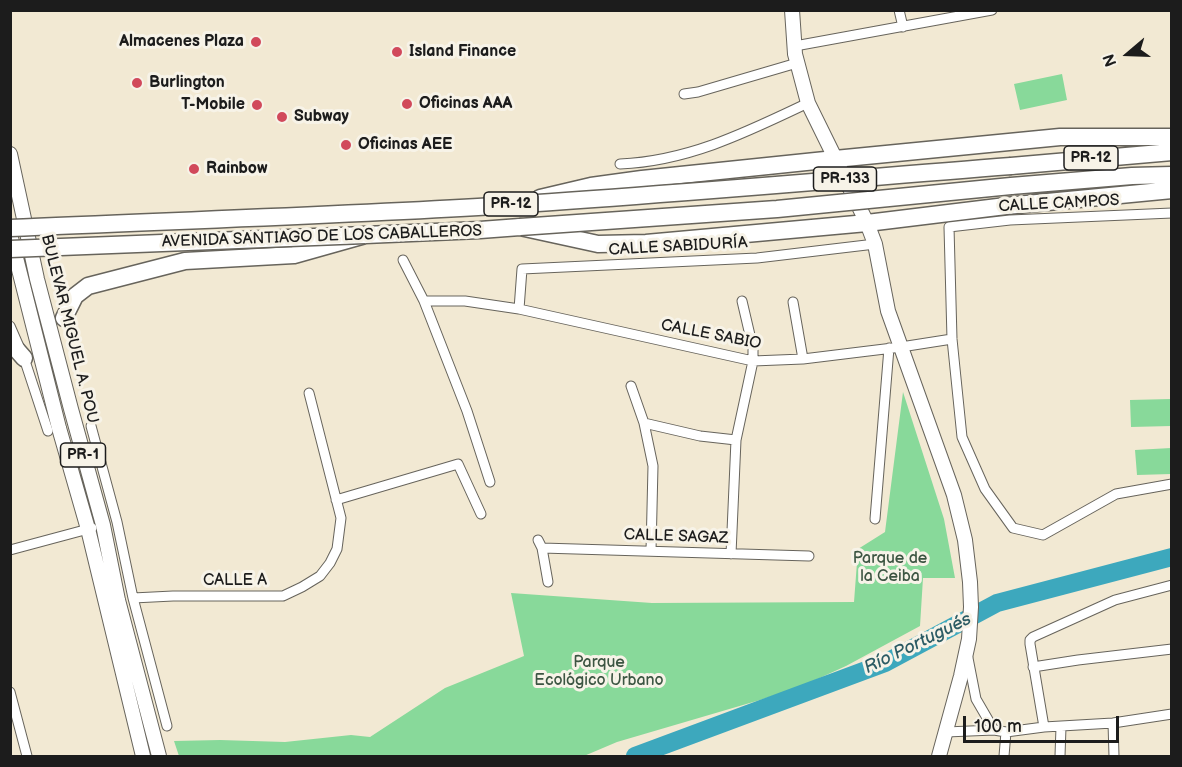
<!DOCTYPE html>
<html>
<head>
<meta charset="utf-8">
<style>
  body { margin:0 }
  #map { position:relative; width:1182px; height:767px; overflow:hidden; background:#f2e9d3; font-family:"Balsamiq Sans",sans-serif }
  canvas { display:block }
  .frame { position:absolute; inset:0; border:12px solid #1c1c1c; pointer-events:none }
  .north { position:absolute; left:1098px; top:24px; width:60px; height:60px; -webkit-text-stroke:4px #f7f3e8; paint-order:stroke; rotate:251deg; font-size:16px; font-weight:700; line-height:24px; text-align:center; color:#1c1c1c }
  .north::after { content:''; display:block; margin:auto; width:21px; height:27px; background:#1c1c1c; clip-path:polygon(50% 0,100% 100%,50% 72%,0 100%) }
  .scale { position:absolute; left:963px; top:716px; width:156px; height:27px; box-sizing:border-box; border:3px solid #1c1c1c; border-top:0; padding-left:8px; font-size:18px; line-height:21px; white-space:nowrap; color:#1c1c1c; -webkit-text-stroke:4px #f7f3e8; paint-order:stroke }
</style>
</head>
<body>
<div id="map">
<canvas width="1182" height="767"></canvas>
<div class="frame"></div>
<div class="north">N</div>
<div class="scale">100 m</div>
</div>
<script>
const context = document.querySelector('canvas').getContext('2d');
context.lineJoin = 'round';
function fillPath(path, color) { context.fillStyle = color; context.fill(path, 'evenodd'); }
function trace(path, color, width, dash) { context.strokeStyle = color; context.lineWidth = width; context.lineCap = dash ? 'butt' : 'round'; context.setLineDash(dash || []); context.stroke(path); }
function drawText(font, color, halo, rows, align = 'center') {
  context.font = font + ' "Balsamiq Sans",sans-serif'; context.lineWidth = 6; context.setLineDash([]); context.textBaseline = 'middle'; context.strokeStyle = halo; context.fillStyle = color; for (const [text, x, y, turn = 0] of rows) {
    context.save(); context.translate(x, y); context.rotate((+turn || 0) * Math.PI / 180); context.textAlign = isNaN(turn) ? turn : align; if (halo) context.strokeText(text, 0, 0); context.fillText(text, 0, 0); context.restore();
  }
}
fillPath(new Path2D(`
  M1062 74 1067 100 1020 110 1014 84Z
  M903 392 944 519 955 578H923L920 626 846 666 802 686 760 700 617 742 584 756H179L174 741 220 740 285 742 351 735 370 737 445 688 524 656 511 593 652 603 854 602 858 549 885 532Z
  M1171 399V426L1131 427 1130 400Z
  M1171 448V474L1137 475 1135 450Z`), '#88d99a');
trace(new Path2D(`
  M635 756 885 663 997 603 1172 557`), '#3da8bd', 18);
const minor = new Path2D(`
  M899 10 903 27
  M795 46 992 10
  M684 94 698 92 797 63
  M620 164C689 161 747 132 808 103
  M1172 213 1010 220 949 227 952 339 962 437 985 489 1013 528 1043 535 1116 494 1172 484
  M403 260 424 301 467 411 490 482
  M424 301H465L519 309 753 361 803 359 901 347 952 339
  M793 302 803 359
  M519 309 522 269 757 258 875 244
  M10 326 24 358 48 431
  M631 386 644 423 653 466 651 551
  M644 423 700 436 736 440
  M91 426 117 522 133 598 167 726
  M336 500 458 464 481 514
  M875 519 889 348
  M538 540 542 548 548 582
  M542 548 809 556
  M10 550 92 528
  M731 554 736 440 753 361V348L742 301
  M133 598 173 596H283L302 587 320 576 330 563 337 549 341 518 309 393
  M968 658 976 699 994 730
  M1033 667 1078 660 1172 649
  M10 692 27 756
  M1113 723 1114 756
  M1044 727 1030 644V640L1033 637 1115 600 1172 585
  M946 732 994 730 1006 732 1044 727 1113 723 1172 714
  M1004 756 1006 732
  M1060 756 1061 727`);
const primary = new Path2D(`
  M792 10 795 54 808 103 867 223 875 244 888 311 954 495 965 540 970 582 971 607 969 639 961 676 939 756
  M10 154 37 279 71 409 103 525 118 600 159 756
  M10 234 59 428 88 529 143 756`);
const motorway = new Path2D(`
  M1011 166 1172 152
  M1011 186 1132 176 1172 175
  M540 198 591 186 642 179 835 159 1060 137H1172
  M64 318 75 296 88 286 185 261 294 255 365 235 480 230 520 227 598 244 646 243 867 223 1006 206 1172 190
  M10 342 24 358`);
trace(minor, '#67645c', 11);
trace(primary, '#67645c', 16);
trace(motorway, '#67645c', 19);
trace(minor, '#fff', 9);
trace(primary, '#fff', 14);
trace(motorway, '#fff', 16);
const motorwayBridge = new Path2D(`
  M520 227 777 209 1011 186
  M10 228C166 221 323 216 478 207 656 196 833 180 1011 166
  M10 249 365 235`);
trace(motorwayBridge, '#67645c', 19, []);
trace(motorwayBridge, '#fff', 16);
for (const [x, y, r, color] of [
  [256,42,6,"#d1495b"],
  [397,52,6,"#d1495b"],
  [137,83,6,"#d1495b"],
  [407,104,6,"#d1495b"],
  [257,105,6,"#d1495b"],
  [282,117,6,"#d1495b"],
  [346,145,6,"#d1495b"],
  [194,169,6,"#d1495b"]
]) { const dot = new Path2D(); dot.arc(x, y, r, 0, 2 * Math.PI); context.fillStyle = color; context.fill(dot); trace(dot, '#f7f3e8', 2); }
for (const [x, y, w] of [
  [1091,158,54],
  [845,179,63],
  [511,204,54],
  [83,455,45]
]) { const box = new Path2D(); box.roundRect(x - w / 2, y - 12, w, 24, 4.5); context.fillStyle = '#f7f3e8'; context.fill(box); trace(box, '#1c1c1c', 1.5); }
drawText('bold 15px', '#1c1c1c', null, [
  ["PR-12",1091,158],
  ["PR-133",845,179],
  ["PR-12",511,204],
  ["PR-1",83,455]
]);
drawText('bold 16px', '#1c1c1c', '#f7f3e8', [
  ["Almacenes Plaza",244,42,"right"],
  ["Island Finance",409,52],
  ["Burlington",149,83],
  ["Oficinas AAA",419,104],
  ["T-Mobile",245,105,"right"],
  ["Subway",294,117],
  ["Oficinas AEE",358,145],
  ["Rainbow",206,169]
], 'left');
drawText('16px', '#1c1c1c', '#f7f3e8', [
  ["CALLE CAMPOS",1059,204,-3],
  ["AVENIDA SANTIAGO DE LOS CABALLEROS",322,237,-2],
  ["CALLE SABIDURÍA",678,247,-3],
  ["BULEVAR MIGUEL A. POU",69,329,76],
  ["CALLE SABIO",711,335,11],
  ["CALLE SAGAZ",676,537,2],
  ["CALLE A",235,581]
]);
drawText('16px', '#3c5542', '#f7f3e8', [
  ["Parque de",890,559],
  ["la Ceiba",890,577],
  ["Parque",599,663],
  ["Ecológico Urbano",599,681]
]);
drawText('italic 18px', '#2b5b64', '#f7f3e8', [
  ["Río Portugués",918,644,-26]
]);
</script>
</body>
</html>
